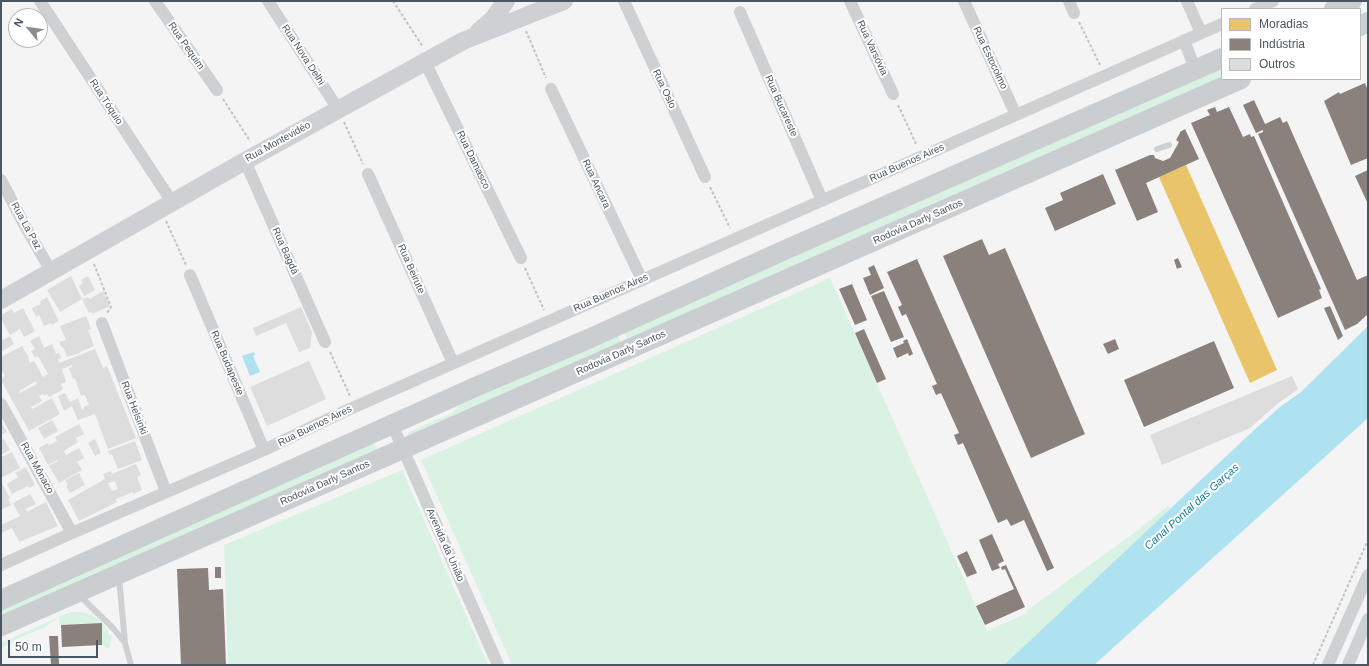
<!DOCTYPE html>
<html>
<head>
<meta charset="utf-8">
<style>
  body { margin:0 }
  #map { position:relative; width:1369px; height:666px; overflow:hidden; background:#f4f4f4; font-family:Helvetica,sans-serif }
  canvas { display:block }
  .frame { position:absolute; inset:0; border:2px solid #4a5661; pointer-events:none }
  .legend { position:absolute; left:1221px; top:8px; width:140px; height:72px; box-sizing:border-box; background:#fff; border:1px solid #b7bbc0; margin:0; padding:5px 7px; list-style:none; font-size:12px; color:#4a5661 }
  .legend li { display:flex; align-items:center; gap:8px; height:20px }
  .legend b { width:20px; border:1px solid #b7bbc0 }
  .north { position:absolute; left:8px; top:8px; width:40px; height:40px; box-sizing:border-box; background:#fff; border:1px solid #b7bbc0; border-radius:50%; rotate:299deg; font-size:11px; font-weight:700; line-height:16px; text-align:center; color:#4a5661 }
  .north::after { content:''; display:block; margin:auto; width:14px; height:18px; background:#868d94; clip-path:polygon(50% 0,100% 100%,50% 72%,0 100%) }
  .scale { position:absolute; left:8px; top:640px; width:90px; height:18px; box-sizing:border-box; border:2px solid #4a5661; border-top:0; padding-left:5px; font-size:12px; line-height:14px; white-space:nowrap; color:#4a5661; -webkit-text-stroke:3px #fff; paint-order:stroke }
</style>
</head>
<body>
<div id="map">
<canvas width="1369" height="666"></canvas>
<div class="frame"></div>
<ul class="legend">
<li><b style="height:11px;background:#e9c46a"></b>Moradias</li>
<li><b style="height:11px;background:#8a817c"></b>Indústria</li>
<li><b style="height:11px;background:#ddddde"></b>Outros</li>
</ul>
<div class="north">N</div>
<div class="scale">50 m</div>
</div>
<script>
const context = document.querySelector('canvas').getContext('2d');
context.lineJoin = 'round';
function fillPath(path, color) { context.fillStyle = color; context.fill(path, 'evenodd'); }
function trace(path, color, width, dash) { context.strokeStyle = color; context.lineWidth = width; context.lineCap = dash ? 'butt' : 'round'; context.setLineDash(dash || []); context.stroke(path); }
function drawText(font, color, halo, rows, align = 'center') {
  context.font = font + ' Helvetica,sans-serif'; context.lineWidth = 4; context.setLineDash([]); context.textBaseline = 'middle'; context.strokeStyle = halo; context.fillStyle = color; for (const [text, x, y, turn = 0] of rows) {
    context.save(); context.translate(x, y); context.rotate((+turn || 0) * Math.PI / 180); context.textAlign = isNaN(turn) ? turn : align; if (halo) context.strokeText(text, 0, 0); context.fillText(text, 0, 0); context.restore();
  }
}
fillPath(new Path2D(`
  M1222 66V79L628 342 623 330Z
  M830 278 987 631 1027 613 1026 611 1134 533 1168 506 1171 508 1004 665H512L421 460Z
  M617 333 622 345 407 438 408 433 411 431 452 413 463 401Z
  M372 442 377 449 1 616V605Z
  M402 470 488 665H228L224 545Z
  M71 612C89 610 103 619 110 636L112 635 109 649 102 645 101 623 59 625V617L44 628 18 638 1 649V643L65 614Z`), '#d9f2e3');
fillPath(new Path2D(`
  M1368 326V418L1094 665H1004L1253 431 1280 407 1301 392Z
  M254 352 255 355 253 356 260 372 250 376 242 356Z`), '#aee2f0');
fillPath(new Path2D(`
  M1186 165 1277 370 1250 383 1159 177Z`), '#e9c46a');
fillPath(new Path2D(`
  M1365 83 1368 91V158L1351 165 1324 101 1339 92 1340 94Z
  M1254 100 1265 124 1280 117 1283 123 1287 121 1357 280 1368 275V314L1357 324 1345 330 1258 134 1263 132V130L1256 133 1243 105Z
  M1215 107 1217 112 1229 107 1243 137 1250 134 1251 137 1254 136 1321 289 1319 290 1322 298 1278 318 1191 123 1210 115 1207 110Z
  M1185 129 1199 159 1146 183 1158 212 1137 221 1115 170 1150 155H1154L1155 158 1163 161 1170 158 1179 142 1176 140 1180 133V132Z
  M1368 170V204L1355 176Z
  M1103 174 1116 204 1055 231 1045 208 1063 200 1060 193Z
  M982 239 989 255 1005 248 1085 434 1031 458 943 256Z
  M1178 258 1182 267 1177 269 1174 260Z
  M917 259 1054 568 1047 571 1024 520 1011 526 1007 519 998 523 963 443 958 445 954 435 959 433 941 393 936 395 932 386 937 384 906 314 902 316 898 307 902 305 887 272Z
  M874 265 884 288 870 295 863 278 871 275 868 268Z
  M852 284 867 320 855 325 839 289Z
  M884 291 904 337 891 342 871 296Z
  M1330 306 1343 336 1338 340 1324 308Z
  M864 329 886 379 877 383 855 333Z
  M907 339 913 354 909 356 908 353 897 358 893 348 904 343 903 341Z
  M1115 339 1119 349 1108 354 1103 344Z
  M1214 341 1234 388 1144 427 1124 380Z
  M992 534 1004 561 998 564 1000 568 992 571 979 540Z
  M967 551 977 573 967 577 957 556Z
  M1006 565 1025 607 985 625 976 606 1014 589 1005 569 1002 570 1001 567Z
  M215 567H221V578H215Z
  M208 568 209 590 223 589 226 665H181L177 569Z
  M102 623V645L62 647 61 625Z
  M49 636H58L59 665H51Z`), '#8a817c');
fillPath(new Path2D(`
  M71 276 82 299 60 312 47 290Z
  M88 276 95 290 84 296 79 286 83 283 81 280Z
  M103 291 110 306 92 314V312L89 313 82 299 88 297 90 299Z
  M47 297 59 321 51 325V323L44 326 39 315 36 317 32 308 41 304 40 301Z
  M301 307 312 332 310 348 299 352 286 323 256 336 253 328Z
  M23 308 35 331 24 337 20 329 10 335 1 319V315L12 309 14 313Z
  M86 316 91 329 88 330 94 346 80 352V353L67 357 63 347 62 348 59 342 66 340 60 326Z
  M10 336 14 344 1 352V337L3 340Z
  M39 336 44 348 52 344 56 354 59 352 61 358 58 359 59 363 95 349 103 368 107 366 136 438 108 449 95 414 78 420 72 406 64 411 58 396 65 393 70 402 78 398 82 410 84 409V407L89 405 85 395 81 396 75 378 73 379 69 368 72 367V365L62 369 66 382 61 384 63 389 49 397 47 394 44 396 43 394 39 396 42 401 31 407 32 409 52 398 60 414 29 431 1 380 5 376 1 369V357L22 346 29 358 28 359 30 363 34 361 43 377 48 374 38 356 35 358 31 351 35 349 30 341ZM36 381 37 384 20 393 19 391Z
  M309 361 326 399 267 426 250 387Z
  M1292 376 1298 389 1277 404 1250 428 1162 465 1150 435Z
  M52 420 58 431 44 439 38 428Z
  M1 421 7 432 1 435Z
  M79 424 84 434 76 438 78 442 64 451 66 455 79 448 84 458 77 462 82 470 59 483 49 466 58 461 57 460 48 465 39 448 48 443 49 445 57 441 55 437Z
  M4 439 10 450 1 455V440Z
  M95 439 101 453 95 456 88 443Z
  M135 441 142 460 118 469 112 454 110 455 108 451Z
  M12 452 20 468 1 478V457Z
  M136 464 141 475 137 477 142 490 133 494V492L116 499 117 502 79 521 68 500 105 479 103 474 111 471 112 474ZM115 481 118 489 112 491 108 483Z
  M26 467 35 485 29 488 28 486 12 494 7 484 18 477 15 473Z
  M79 473 85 485 70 493 66 486 68 485 65 480Z
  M1 482 10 498 8 499 11 505 1 510Z
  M30 494 36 504 26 509 27 512 46 502 58 526 19 542 12 528 1 533V525L20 516 13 503Z`), '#ddddde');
trace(new Path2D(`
  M393 1 423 47
  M1079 22 1100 65
  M526 31 546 78
  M223 99 250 141
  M898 105 917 146
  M344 122 363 164
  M710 187 730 228
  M166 221 186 265
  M94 264 111 307 107 313
  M525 268 544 310
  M330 352 350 396
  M1313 665 1368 540`), '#bcc7c4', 2, [3, 2]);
trace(new Path2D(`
  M1157 149 1169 145
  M119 577 125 643
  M79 595 113 628 125 643 131 665`), '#ced0d2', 6);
trace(new Path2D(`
  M40 1 172 202
  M155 1 217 90
  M268 1 338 109
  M624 1 705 177
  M850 1 893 94
  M964 1 1016 115
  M1069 1 1074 13
  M1187 1 1201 33
  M1255 9 1273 1
  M740 12 822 200
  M1184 40 1195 69
  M425 62 521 258
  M551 89 642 280
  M245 161 325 342
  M368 174 453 363
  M1 180 25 226 51 271
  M190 275 264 450
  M102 323 166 492
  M1 404 72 533
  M392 424 498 665
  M1 565 72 533 264 450 343 412 1222 24
  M1328 665 1368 575
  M1348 665 1368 619`), '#ced0d2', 12);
trace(new Path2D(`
  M479 31 493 19 506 1
  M1 300 245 161 463 41 564 1`), '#ced0d4', 18);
trace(new Path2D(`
  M1334 9 1352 1
  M1360 26 1368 22
  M1 600 482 384 586 340 787 249 1222 58
  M1 626 1241 79`), '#caced1', 20);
drawText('10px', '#4a5661', '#fff', [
  ["Rua Pequim",186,46,55],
  ["Rua Varsóvia",872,48,65],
  ["Rua Nova Delhi",303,55,57],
  ["Rua Estocolmo",990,58,65],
  ["Rua Oslo",664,89,65],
  ["Rua Tóquio",106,102,57],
  ["Rua Bucareste",781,106,66],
  ["Rua Montevidéo",278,142,-29],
  ["Rua Damasco",473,160,64],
  ["Rua Buenos Aires",907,163,-24],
  ["Rua Ancara",596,184,65],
  ["Rodovia Darly Santos",918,222,-24],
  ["Rua La Paz",26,226,61],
  ["Rua Bagdá",285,251,66],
  ["Rua Beirute",411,269,66],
  ["Rua Buenos Aires",611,293,-24],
  ["Rodovia Darly Santos",621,353,-24],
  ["Rua Budapeste",227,363,67],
  ["Rua Helsinki",134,408,69],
  ["Rua Buenos Aires",315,426,-26],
  ["Rua Mônaco",37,468,61],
  ["Rodovia Darly Santos",325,483,-24],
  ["Avenida da União",445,545,66]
]);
drawText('italic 11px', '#0c7c9b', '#fff', [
  ["Canal Pontal das Garças",1192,507,-42]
]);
</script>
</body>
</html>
